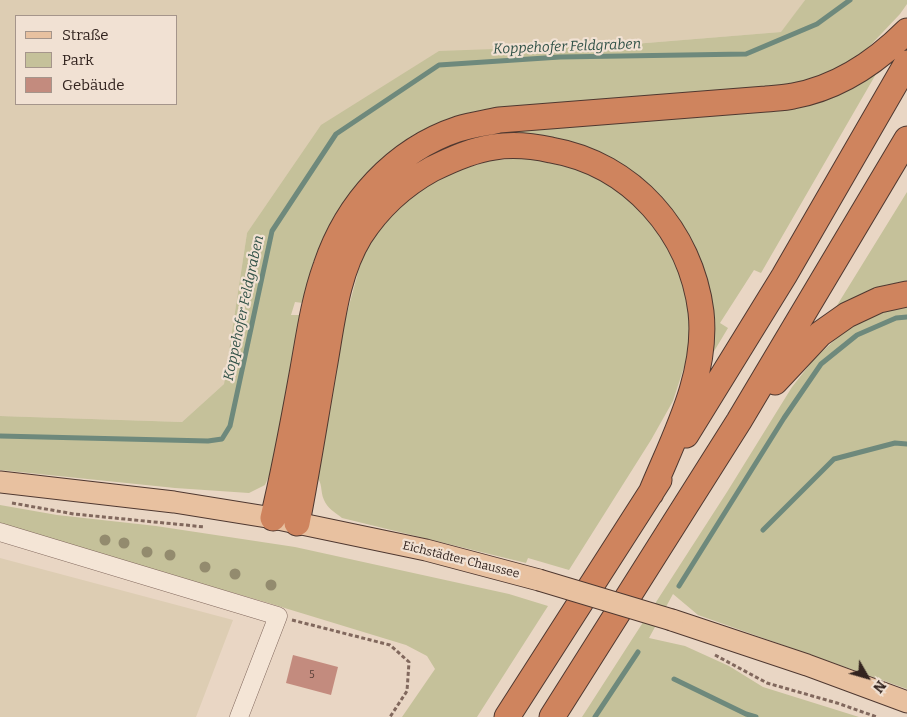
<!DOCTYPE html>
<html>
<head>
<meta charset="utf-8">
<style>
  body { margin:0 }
  #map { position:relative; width:907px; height:717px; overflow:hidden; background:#e9d6c4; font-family:Bitter,serif }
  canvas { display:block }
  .legend { position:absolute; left:15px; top:15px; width:162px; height:90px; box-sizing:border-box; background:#f1e1d3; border:1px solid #a5958b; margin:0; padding:6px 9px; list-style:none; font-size:15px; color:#33241f }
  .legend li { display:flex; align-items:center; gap:10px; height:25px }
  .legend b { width:25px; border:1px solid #a5958b }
  .north { position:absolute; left:842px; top:652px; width:50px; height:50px; -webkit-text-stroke:4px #f1e1d3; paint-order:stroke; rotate:128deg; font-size:14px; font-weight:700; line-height:20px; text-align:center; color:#33241f }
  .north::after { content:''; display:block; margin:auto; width:18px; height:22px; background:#33241f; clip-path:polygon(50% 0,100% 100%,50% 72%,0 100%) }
</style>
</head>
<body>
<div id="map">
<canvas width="907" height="717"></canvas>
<ul class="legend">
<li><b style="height:6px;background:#e8c1a0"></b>Straße</li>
<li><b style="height:14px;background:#c5c19a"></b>Park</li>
<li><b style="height:14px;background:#c38b7e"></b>Gebäude</li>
</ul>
<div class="north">N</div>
</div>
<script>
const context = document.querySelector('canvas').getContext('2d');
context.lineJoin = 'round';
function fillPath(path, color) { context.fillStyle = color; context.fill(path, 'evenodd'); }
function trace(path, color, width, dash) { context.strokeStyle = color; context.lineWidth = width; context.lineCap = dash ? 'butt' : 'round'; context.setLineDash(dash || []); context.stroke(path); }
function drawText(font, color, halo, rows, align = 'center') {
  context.font = font + ' Bitter,serif'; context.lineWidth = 4.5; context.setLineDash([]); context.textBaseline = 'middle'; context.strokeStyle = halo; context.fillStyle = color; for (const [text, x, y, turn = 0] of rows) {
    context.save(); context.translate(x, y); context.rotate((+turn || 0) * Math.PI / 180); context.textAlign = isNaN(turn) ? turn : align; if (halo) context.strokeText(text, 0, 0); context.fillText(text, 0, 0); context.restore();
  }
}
fillPath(new Path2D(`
  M0 0H805L782 32 634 44 247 233 224 384 182 422 0 416ZM16 16H176V104H16Z
  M0 558 233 620 196 717H0Z`), '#ddcdb3');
fillPath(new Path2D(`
  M805 0H907V4L900 14 865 51 831 72 803 84 523 107 373 167 346 199 333 221 303 303 295 302 291 315H300L272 469 265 485 249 493 175 488 0 470V416L182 422 224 384 247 233 321 125 439 51 634 44 781 32Z
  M873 73 876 74 761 273 754 270 720 323 728 328 713 353 708 350 700 259 677 217 658 194 635 174 608 157 466 143 465 140 497 132 614 121 690 118 738 114Z
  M531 158 587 172 614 187 634 205 656 228 677 262 690 313 691 336 685 364 673 401 651 440 569 570 528 558 526 563 342 518C336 513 327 508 324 500 320 491 323 483 316 476L343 328 360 265 371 238 415 191 449 173 493 160Z
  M907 192V281L885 285 836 307Z
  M907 305V689L698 615 673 594 649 638 685 646 729 666 763 687 859 717H582L727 492 792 387 814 359 850 326 885 312Z
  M0 505 57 515 156 526 295 547 509 594 548 606 477 717H402L435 669 427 656 406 645 265 602 0 526Z`), '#c5c19a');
trace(new Path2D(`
  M0 436 208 441 222 439 230 426 272 231 336 134 439 65 560 57 746 54 817 24 850 0
  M763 530 834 459 895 443 907 444
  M679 586 784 418 821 364 857 335 896 318 907 317
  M674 679 746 714 756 717
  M595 717 638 652`), '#6e897c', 5);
fillPath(new Path2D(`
  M293 655 338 667 331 695 286 683Z`), '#c38b7e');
const minor = new Path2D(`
  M0 532 278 616 239 717`);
const major = new Path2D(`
  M0 482 174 502 273 518 426 550 539 580
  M672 620 807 665 907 702`);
const highway = new Path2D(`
  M775 382 820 334 847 315 879 300 907 294
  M686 435 784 276 907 63
  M273 518C285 469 294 419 303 369 309 335 314 299 326 266 347 203 395 150 458 129 472 125 486 123 499 120L766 99C775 98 784 98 793 96 837 88 876 62 907 31
  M297 523C307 471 315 420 324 368 332 324 336 275 360 236 378 208 403 185 432 169 452 159 472 150 494 147 513 144 533 146 551 150 632 164 691 232 701 312 708 375 674 437 651 493
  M507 717 659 480
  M552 717 739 421 907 139`);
trace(minor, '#81685d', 19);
trace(major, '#4f3830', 23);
trace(highway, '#4f3830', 27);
trace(new Path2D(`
  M12 503 74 514 205 527
  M292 620 390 645 409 662 407 691 390 717
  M715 655 767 683 837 703 877 717`), '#81685d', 3, [4, 2.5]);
trace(minor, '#f4e5d6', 18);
trace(major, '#e8c1a0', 21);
trace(highway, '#cf845e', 25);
const majorBridge = new Path2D(`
  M539 580 672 620`);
trace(majorBridge, '#4f3830', 23, []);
trace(majorBridge, '#e8c1a0', 21);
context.fillStyle = '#938b6e';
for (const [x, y] of [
  [105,540],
  [124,543],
  [147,552],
  [170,555],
  [205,567],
  [235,574],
  [271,585]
]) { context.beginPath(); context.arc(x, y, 5.5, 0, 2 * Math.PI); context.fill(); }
drawText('10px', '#573e37', null, [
  ["5",312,675]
]);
drawText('12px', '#33241f', '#f1e1d3', [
  ["Eichstädter Chaussee",461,560,14]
]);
drawText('italic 14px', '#305147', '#f1e1d3', [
  ["Koppehofer Feldgraben",567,47,-2],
  ["Koppehofer Feldgraben",244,308,-78]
]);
</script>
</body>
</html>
